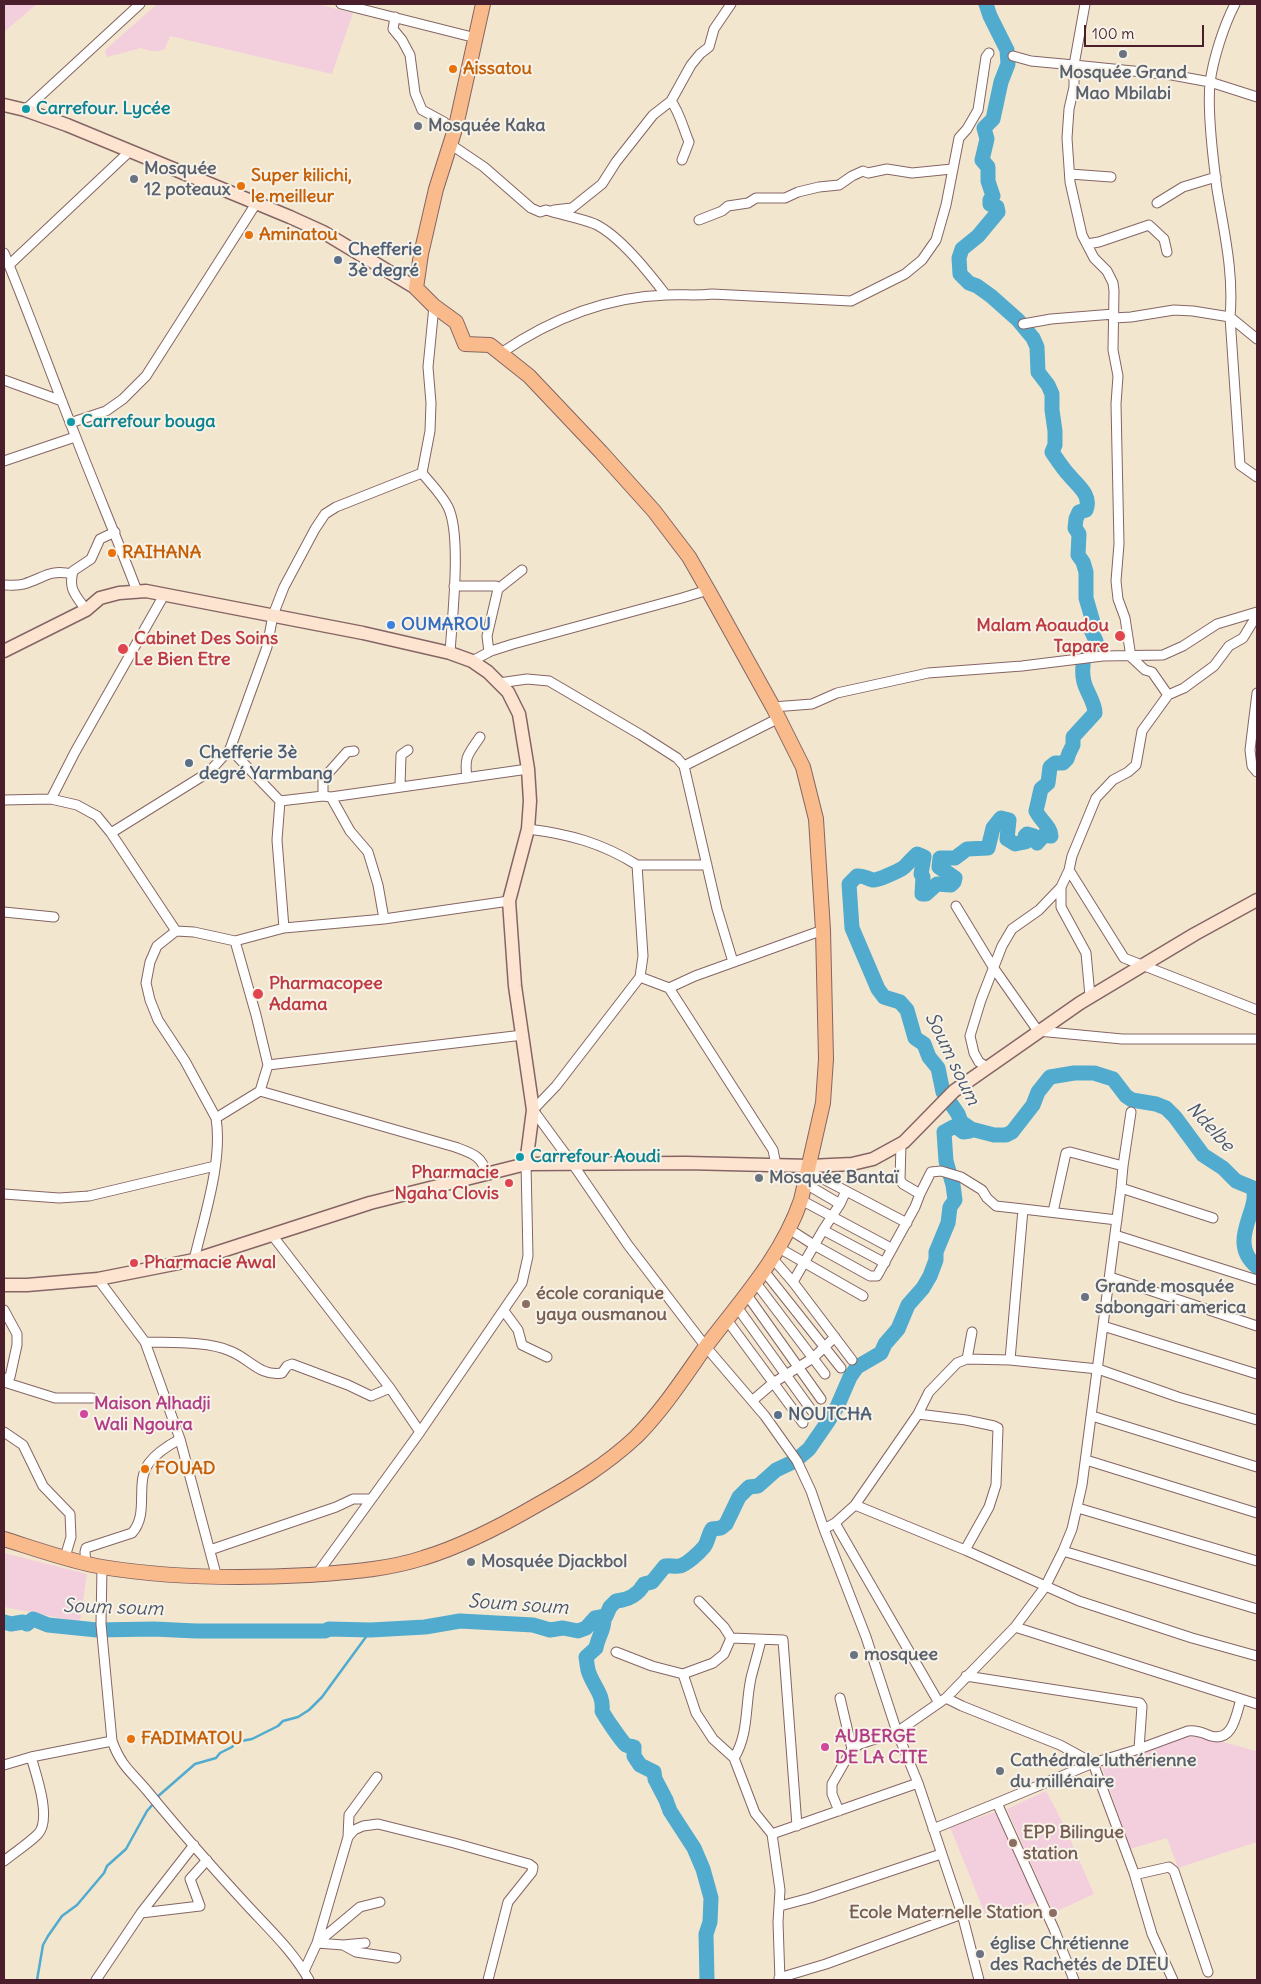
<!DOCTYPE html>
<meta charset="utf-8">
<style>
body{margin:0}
#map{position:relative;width:1261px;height:1984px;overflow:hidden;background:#f3e6ce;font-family:Delius,sans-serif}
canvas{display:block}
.frame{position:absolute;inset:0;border:5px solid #4a1f2b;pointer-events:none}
.scale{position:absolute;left:1084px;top:25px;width:120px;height:22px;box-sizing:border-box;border:2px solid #4a1f2b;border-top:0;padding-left:6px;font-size:15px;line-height:18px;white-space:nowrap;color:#4a1f2b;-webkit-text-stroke:4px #f7f3e8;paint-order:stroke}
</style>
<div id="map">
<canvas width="1261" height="1984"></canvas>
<div class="frame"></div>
<div class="scale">100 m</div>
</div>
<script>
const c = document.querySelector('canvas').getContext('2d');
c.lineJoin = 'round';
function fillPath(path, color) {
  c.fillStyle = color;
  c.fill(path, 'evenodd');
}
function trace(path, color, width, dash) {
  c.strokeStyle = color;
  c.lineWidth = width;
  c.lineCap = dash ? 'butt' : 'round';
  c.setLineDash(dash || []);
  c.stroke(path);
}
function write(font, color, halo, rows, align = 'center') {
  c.font = font + ' Delius,sans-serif';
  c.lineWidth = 4;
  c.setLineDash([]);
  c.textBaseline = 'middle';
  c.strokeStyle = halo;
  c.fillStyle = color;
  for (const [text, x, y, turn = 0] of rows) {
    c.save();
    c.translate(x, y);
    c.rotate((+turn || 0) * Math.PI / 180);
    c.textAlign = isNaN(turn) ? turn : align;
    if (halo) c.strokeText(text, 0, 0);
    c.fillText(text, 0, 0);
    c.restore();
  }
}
fillPath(new Path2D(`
 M4 4H37L4 32Z
 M157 4H317L353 13 332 74 170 36 165 49 160 51H150L141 48 107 57 105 50Z
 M4 1553 87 1574 80 1622 4 1607Z
 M1192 1734 1257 1751V1842L1178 1868 1167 1838 1130 1849 1102 1766Z
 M1046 1791 1064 1825 1094 1894 1053 1913 1007 1809Z
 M998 1811 1039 1901 990 1918 989 1912 985 1914 950 1827Z`), '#f3cfde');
trace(new Path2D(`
 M156 1798 195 1764 216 1758 220 1753 232 1747 236 1742 252 1739 278 1726 283 1721 298 1717 309 1710 322 1697 371 1630
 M37 1980 43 1945 48 1936 62 1916 77 1905 104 1873 107 1866 126 1849 147 1811 154 1803`), '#50abce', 2.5);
trace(new Path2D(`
 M971 1129 994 1135H1006L1012 1132 1033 1105 1038 1092 1050 1077 1074 1073H1094L1113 1079 1126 1096 1132 1100 1156 1104 1166 1108 1175 1117 1203 1155 1223 1168 1236 1181 1253 1188C1261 1210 1226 1241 1257 1267
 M604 1617C605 1629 598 1636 596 1648L586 1657C587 1662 587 1668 589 1673 594 1687 604 1695 602 1711 605 1717 622 1742 626 1745 628 1746 631 1746 634 1747V1756L640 1765 654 1772 655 1779 666 1800 670 1811 694 1848 703 1869 711 1898 710 1922 706 1934 707 1980
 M4 1622 11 1624 23 1622 27 1624 33 1619 48 1625 97 1630 154 1629 196 1631H325L329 1629 371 1630 425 1627 460 1621 533 1625 550 1630 563 1628 578 1631 586 1628 595 1618 606 1616 610 1607 616 1601C628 1600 638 1595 644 1584L652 1582 665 1566C669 1565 675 1567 680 1566 687 1564 699 1553 704 1547 708 1542 708 1535 712 1529L721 1528 726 1524 739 1497 749 1487 758 1486 776 1470 795 1461 809 1449 827 1423 837 1407 850 1377 857 1367 881 1353 885 1344 898 1329 908 1305 923 1288 930 1276 936 1260V1252L948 1223 950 1207 955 1200 953 1185 946 1161 944 1132 953 1127 958 1128 963 1132 970 1131 971 1129 961 1122 958 1114 943 1092 938 1068 929 1057 924 1044 915 1038 907 1010 900 1002 884 997 878 989 852 928 849 884 857 876C864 875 867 879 873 880 877 881 898 871 903 868 908 864 912 858 917 854L924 857 921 874 923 877 922 894H926L937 884 951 885 954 882 955 878 939 867 940 858H955L967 849 988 848 993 828 1001 818 1009 820 1007 839 1015 844 1025 842V836L1027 834 1034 836 1037 843 1044 835 1051 836C1051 827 1040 820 1036 811L1041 789 1048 783 1050 767 1055 763H1063L1067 759 1069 753 1073 745V737L1095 713C1095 705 1090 697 1087 690 1081 678 1082 665 1085 653L1095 644 1096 641 1091 630 1093 622 1086 598V572L1083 562 1078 555 1079 534 1075 528 1076 519 1079 512 1086 510C1092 495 1077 485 1069 475 1064 470 1056 458 1052 452L1055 445V431L1052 410V394L1048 385 1038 372 1037 347 1033 338 1018 320 991 296 977 286 969 283 960 274 959 258 962 249 978 236 998 212 997 207 990 204V200L993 196 988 181V167L982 160 987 139 984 128 993 119 1001 82 1008 64 1007 50 990 16 986 4`), '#50abce', 15);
const street = new Path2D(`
 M341 4 476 38
 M1085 4 1074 65 1172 75 1210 82 1257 97
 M1235 4C1224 25 1213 59 1210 83 1207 113 1213 159 1217 189 1224 232 1234 273 1230 317L1240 465 1257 477
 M395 17 393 29 402 40 410 55 415 93 422 110 444 122
 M671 101 691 65 700 54 709 47 714 29 731 4
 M25 110 140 4
 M450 144 484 167 531 208 540 212 546 210C562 215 580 218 595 224 620 236 649 273 666 295
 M1070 174 1111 177
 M1157 203 1183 187 1216 177
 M554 210 572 208 602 184 616 162 653 115 671 101C680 113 683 128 689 142L682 160
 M699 220 722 211 728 206 748 203 756 198H785L798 192 819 187 839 185 852 176 863 171 868 173 887 169 912 173 952 169
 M1087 244 1099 242 1149 225 1164 239 1167 252
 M4 253C29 313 51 374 75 435 95 487 117 538 137 591
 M9 265 130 151
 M434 306 428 367 431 403 430 431 422 473C431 484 442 495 448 507 462 535 452 619 450 653
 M1114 318 1131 317 1174 310 1193 311 1230 317 1257 339
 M1023 324 1051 319 1114 314
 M501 353C551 319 605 297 666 295 681 294 696 296 712 294L851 301 905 274 922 260 936 240 946 205 959 138 967 129 978 110 986 57 989 53
 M4 380 62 401
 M70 423 106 411 123 399 146 376 257 202
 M4 461 75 437
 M4 585C11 585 17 586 24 584 44 578 49 569 72 574
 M454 586H496L498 589
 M86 610C76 595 68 590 73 571L91 559 100 539 115 532
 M489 652 487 636 498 589 522 570
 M472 661 491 651 513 644 682 598 708 590
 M499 683 527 679 549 681 641 735 677 758 684 766 717 909 733 962
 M1257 693 1250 750 1252 766 1257 772
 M1168 695 1184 688 1214 666 1229 646 1243 638 1257 615
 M773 707 812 704 837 693 928 673 1022 666 1103 656 1163 655 1183 646 1217 624 1257 612
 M230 749 280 801 277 840 284 928
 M684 766 779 718
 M467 778C464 756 468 755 480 737
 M400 786 401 755 408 750
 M323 796V779L347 752 354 751
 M331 797 350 831 368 852 378 885 384 919
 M51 799 75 752 164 595
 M4 800 51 799 77 805 97 816 111 833 176 931
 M280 801 323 796 331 797 528 769
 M528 829C569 834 602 843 637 865L643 956 640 977 556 1086 533 1110 572 1163 628 1245 706 1347 765 1416 797 1461 811 1491 824 1529 866 1637 897 1732 918 1783 962 1914 979 1980
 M111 833 209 772 230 749 267 647 273 615 284 587 315 529 325 514 336 507 422 473
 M637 865H707
 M1069 870 1124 958 1257 1010
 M1061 887V907L1086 953 1090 996
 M956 906 993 967 1038 1031 1122 1039H1257
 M4 912 54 917
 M235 941 284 928 384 919 509 901
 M640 977 669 988 773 1150 776 1165
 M669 988 695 976 823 930
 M268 1065 523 1035
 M987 1067 979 1062 974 1053 970 1036 981 1000 1002 946 1012 929 1039 910 1061 887 1069 870 1072 856 1096 798 1113 780 1128 772 1136 765 1142 731 1168 695 1152 672 1145 670 1131 657 1125 618 1118 599 1116 581 1119 544 1116 404 1118 376 1113 350 1114 291 1113 283 1107 271 1094 258 1082 235 1070 182 1067 138 1069 109 1074 87V65L1031 61 1013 56
 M216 1118 185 1061 158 1020 150 1000 146 983 150 962 157 946 176 931 194 932 235 941 256 1015 268 1065 260 1091
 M808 1171 907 1223
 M806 1184 840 1204
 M1121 1188 1213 1218
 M4 1194 59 1198 89 1196 215 1166
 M920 1194 931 1172 941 1171 961 1177 982 1190 987 1198 996 1206 1023 1209
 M801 1200 891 1248
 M1053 1212 1066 1153 1070 1152 1123 1166
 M789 1229 814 1245 870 1276H877L915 1207 920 1194 903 1184 900 1180 901 1144
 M823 1230 885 1263
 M272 1235 390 1388 420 1432
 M1115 1235 1257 1280
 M779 1248 863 1296
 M773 1259 793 1282 852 1360
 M194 1260C204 1217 223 1161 216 1118L260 1091 455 1147C471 1153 483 1156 486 1174
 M764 1271 841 1368
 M1110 1277 1257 1326
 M98 1279 145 1342 180 1439 217 1578
 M793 1282 823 1230 840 1204 846 1191
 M756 1283 825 1374
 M747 1295 821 1399
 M737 1307 812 1411
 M4 1310 17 1334V1345L10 1377 4 1379
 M504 1311 518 1330 522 1345 547 1357
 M727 1320 803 1423
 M1103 1326 1257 1374
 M145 1342C169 1343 208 1341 230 1351 249 1358 260 1377 282 1373L287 1366 292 1364 348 1385 371 1396 390 1388
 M967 1359 1010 1360 1098 1369 1178 1397 1257 1420
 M1010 1360 1023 1209 1117 1220
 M4 1382 55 1398H92
 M752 1401 773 1383 813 1358 835 1337
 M918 1414 966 1420 994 1426 998 1428 996 1485 989 1507 965 1550
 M1092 1416 1257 1467
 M4 1432 23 1445 43 1486 70 1514 71 1537 65 1557
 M1086 1460 1257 1513
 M855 1505 965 1550 1079 1601 1192 1638 1257 1656
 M1078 1508 1257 1561
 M835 1523 939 1703
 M824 1529 835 1523 855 1505 918 1414 929 1392 957 1363 967 1359 972 1332
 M210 1550 336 1507 353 1499H370
 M1063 1551 1257 1609
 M86 1563 85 1552 86 1548 132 1533C150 1513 134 1483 149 1463 157 1452 169 1445 180 1439
 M102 1567 101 1624 112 1741C122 1768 132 1772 149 1793 180 1831 213 1868 246 1904 269 1929 293 1951 309 1980
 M317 1574 420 1432 522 1283 528 1256 526 1164
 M699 1601 724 1627 731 1638 783 1640 797 1826
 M1015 1627 1257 1704
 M616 1652 652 1666 683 1674 713 1663 724 1654 731 1638
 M683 1674 696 1713 713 1739 734 1758 755 1813 772 1834 780 1890 778 1922 780 1980
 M966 1676 1140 1703 1142 1706 1139 1749
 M840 1698 852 1749
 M946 1698 962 1706 1060 1745 1093 1763 1139 1749 1188 1731C1197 1730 1203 1733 1211 1736 1233 1742 1236 1715 1241 1699
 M734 1758C749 1734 745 1705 751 1678 754 1666 758 1653 761 1640
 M4 1765 31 1757 112 1741
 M997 1803 1093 1763 1134 1873 1138 1874 1169 1867 1174 1871 1208 1972
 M839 1811 832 1794V1784L852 1749 860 1744 897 1732 946 1698 1015 1627 1045 1587 1063 1551 1072 1529 1082 1485 1121 1188 1123 1166 1131 1112
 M933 1829 997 1803 1054 1929 1074 1980
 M772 1834 918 1783
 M348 1837 354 1830 363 1826 378 1824 454 1843 529 1864 533 1867 532 1872 508 1902 488 1980
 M4 1861C15 1852 28 1844 38 1834 52 1819 36 1774 31 1757
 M1134 1873 1152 1934 1173 1980
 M780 1906 810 1898 941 1854
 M141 1913 200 1906 190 1879 207 1860
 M365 1943 343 1945 317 1943 360 1907 380 1902
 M343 1945 356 1952 396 1958
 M304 1971 317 1943 348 1837 349 1815 377 1777
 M779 1978 826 1964 962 1914
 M96 1980 141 1913 194 1845`);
const secondary = new Path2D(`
 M4 105 25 110 67 125 290 217 323 232 416 288
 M4 651 86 610 100 598 119 593 146 591 363 633 450 653 472 661 488 672 508 692 519 714 528 769 530 801 528 829 509 901 515 986 533 1110 526 1164
 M4 1285H27L98 1279 194 1260 370 1203 526 1164 686 1163 810 1166 852 1164 873 1159 904 1142 954 1091 1080 1003 1195 934 1257 900`);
const primary = new Path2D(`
 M4 1539C36 1549 69 1561 102 1567 170 1578 239 1579 309 1575 348 1572 386 1570 423 1558 463 1546 501 1526 537 1505 573 1485 606 1465 636 1437 662 1411 683 1379 704 1349 740 1301 781 1258 801 1200L823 1103 826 1059 823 930 816 819 803 767 773 707 708 590 689 557 654 511 601 452 529 376 490 345 465 344 456 322 434 306 416 288 421 254 436 189 456 126 483 4`);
trace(street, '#856564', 11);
trace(secondary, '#856564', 15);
trace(primary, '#856564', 16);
trace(street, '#fff', 9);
trace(secondary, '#fde4d1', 12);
trace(primary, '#fabb8c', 14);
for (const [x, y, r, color] of [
 [1123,54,5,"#6b7280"],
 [453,69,5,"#e8710a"],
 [26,109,5,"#0f9aa8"],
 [418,126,5,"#6b7280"],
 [134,179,5,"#6b7280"],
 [241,186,5,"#e8710a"],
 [249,235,5,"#e8710a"],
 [338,260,5,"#5c6f8a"],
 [71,422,5,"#0f9aa8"],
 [112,553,5,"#e8710a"],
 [391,625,5,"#3f7fe0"],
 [1120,636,6,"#e0444e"],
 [123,649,6,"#e0444e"],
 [189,763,5,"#5c6f8a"],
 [258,994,6,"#e0444e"],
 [520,1157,5,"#0f9aa8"],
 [759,1178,5,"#6b7280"],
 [509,1183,5,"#e0444e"],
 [134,1263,5,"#e0444e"],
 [1085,1297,5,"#6b7280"],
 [526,1304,5,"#8d6e63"],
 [84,1414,5,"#d1479c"],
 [778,1415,5,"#5c6f8a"],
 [145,1469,5,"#e8710a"],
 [471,1562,5,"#6b7280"],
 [854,1655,5,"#6b7280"],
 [131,1739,5,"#e8710a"],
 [825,1747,5,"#d1479c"],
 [1000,1771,5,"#6b7280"],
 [1013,1843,5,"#8d6e63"],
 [1053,1913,5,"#8d6e63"],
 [980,1954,5,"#6b7280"]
]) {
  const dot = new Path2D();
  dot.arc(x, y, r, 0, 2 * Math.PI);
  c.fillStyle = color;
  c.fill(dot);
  trace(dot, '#f7f3e8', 2);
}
write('bold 18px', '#c56008', '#f7f3e8', [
 ["Aissatou",463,69],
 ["Super kilichi,",251,176],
 ["le meilleur",251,197],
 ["Aminatou",259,235],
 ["RAIHANA",122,553],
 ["FOUAD",155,1469],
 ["FADIMATOU",141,1739]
], 'left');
write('bold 18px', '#5b616d', '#f7f3e8', [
 ["Mosquée Grand",1123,73,"center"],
 ["Mao Mbilabi",1123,94,"center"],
 ["Mosquée Kaka",428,126],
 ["Mosquée",144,169],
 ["12 poteaux",144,190],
 ["Mosquée Bantaï",769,1178],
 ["Grande mosquée",1095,1287],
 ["sabongari america",1095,1308],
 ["Mosquée Djackbol",481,1562],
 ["mosquee",864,1655],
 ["Cathédrale luthérienne",1010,1761],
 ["du millénaire",1010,1782],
 ["église Chrétienne",990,1944],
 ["des Rachetés de DIEU",990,1965]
], 'left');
write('bold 18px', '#0d838f', '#f7f3e8', [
 ["Carrefour. Lycée",36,109],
 ["Carrefour bouga",81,422],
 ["Carrefour Aoudi",530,1157]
], 'left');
write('bold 18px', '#4e5e75', '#f7f3e8', [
 ["Chefferie",348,250],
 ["3è degré",348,271],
 ["Chefferie 3è",199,753],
 ["degré Yarmbang",199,774],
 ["NOUTCHA",788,1415]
], 'left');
write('bold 18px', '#366cbe', '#f7f3e8', [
 ["OUMAROU",401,625]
], 'left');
write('bold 18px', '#be3a42', '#f7f3e8', [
 ["Malam Aoaudou",1109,626,"right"],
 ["Tapare",1109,647,"right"],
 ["Cabinet Des Soins",134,639],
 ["Le Bien Etre",134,660],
 ["Pharmacopee",269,984],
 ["Adama",269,1005],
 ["Pharmacie",499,1173,"right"],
 ["Ngaha Clovis",499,1194,"right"],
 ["Pharmacie Awal",144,1263]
], 'left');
write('bold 18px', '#785e54', '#f7f3e8', [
 ["école coranique",536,1294],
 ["yaya ousmanou",536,1315],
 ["EPP Bilingue",1023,1833],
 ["station",1023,1854],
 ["Ecole Maternelle Station",1043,1913,"right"]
], 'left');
write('bold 18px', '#b23c85', '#f7f3e8', [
 ["Maison Alhadji",94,1404],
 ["Wali Ngoura",94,1425],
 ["AUBERGE",835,1737],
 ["DE LA CITE",835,1758]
], 'left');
write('italic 19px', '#4c576c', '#f7f3e8', [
 ["Soum soum",952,1059,64],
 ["Ndelbe",1210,1127,47],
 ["Soum soum",518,1605,4],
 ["Soum soum",113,1608,2]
]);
</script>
